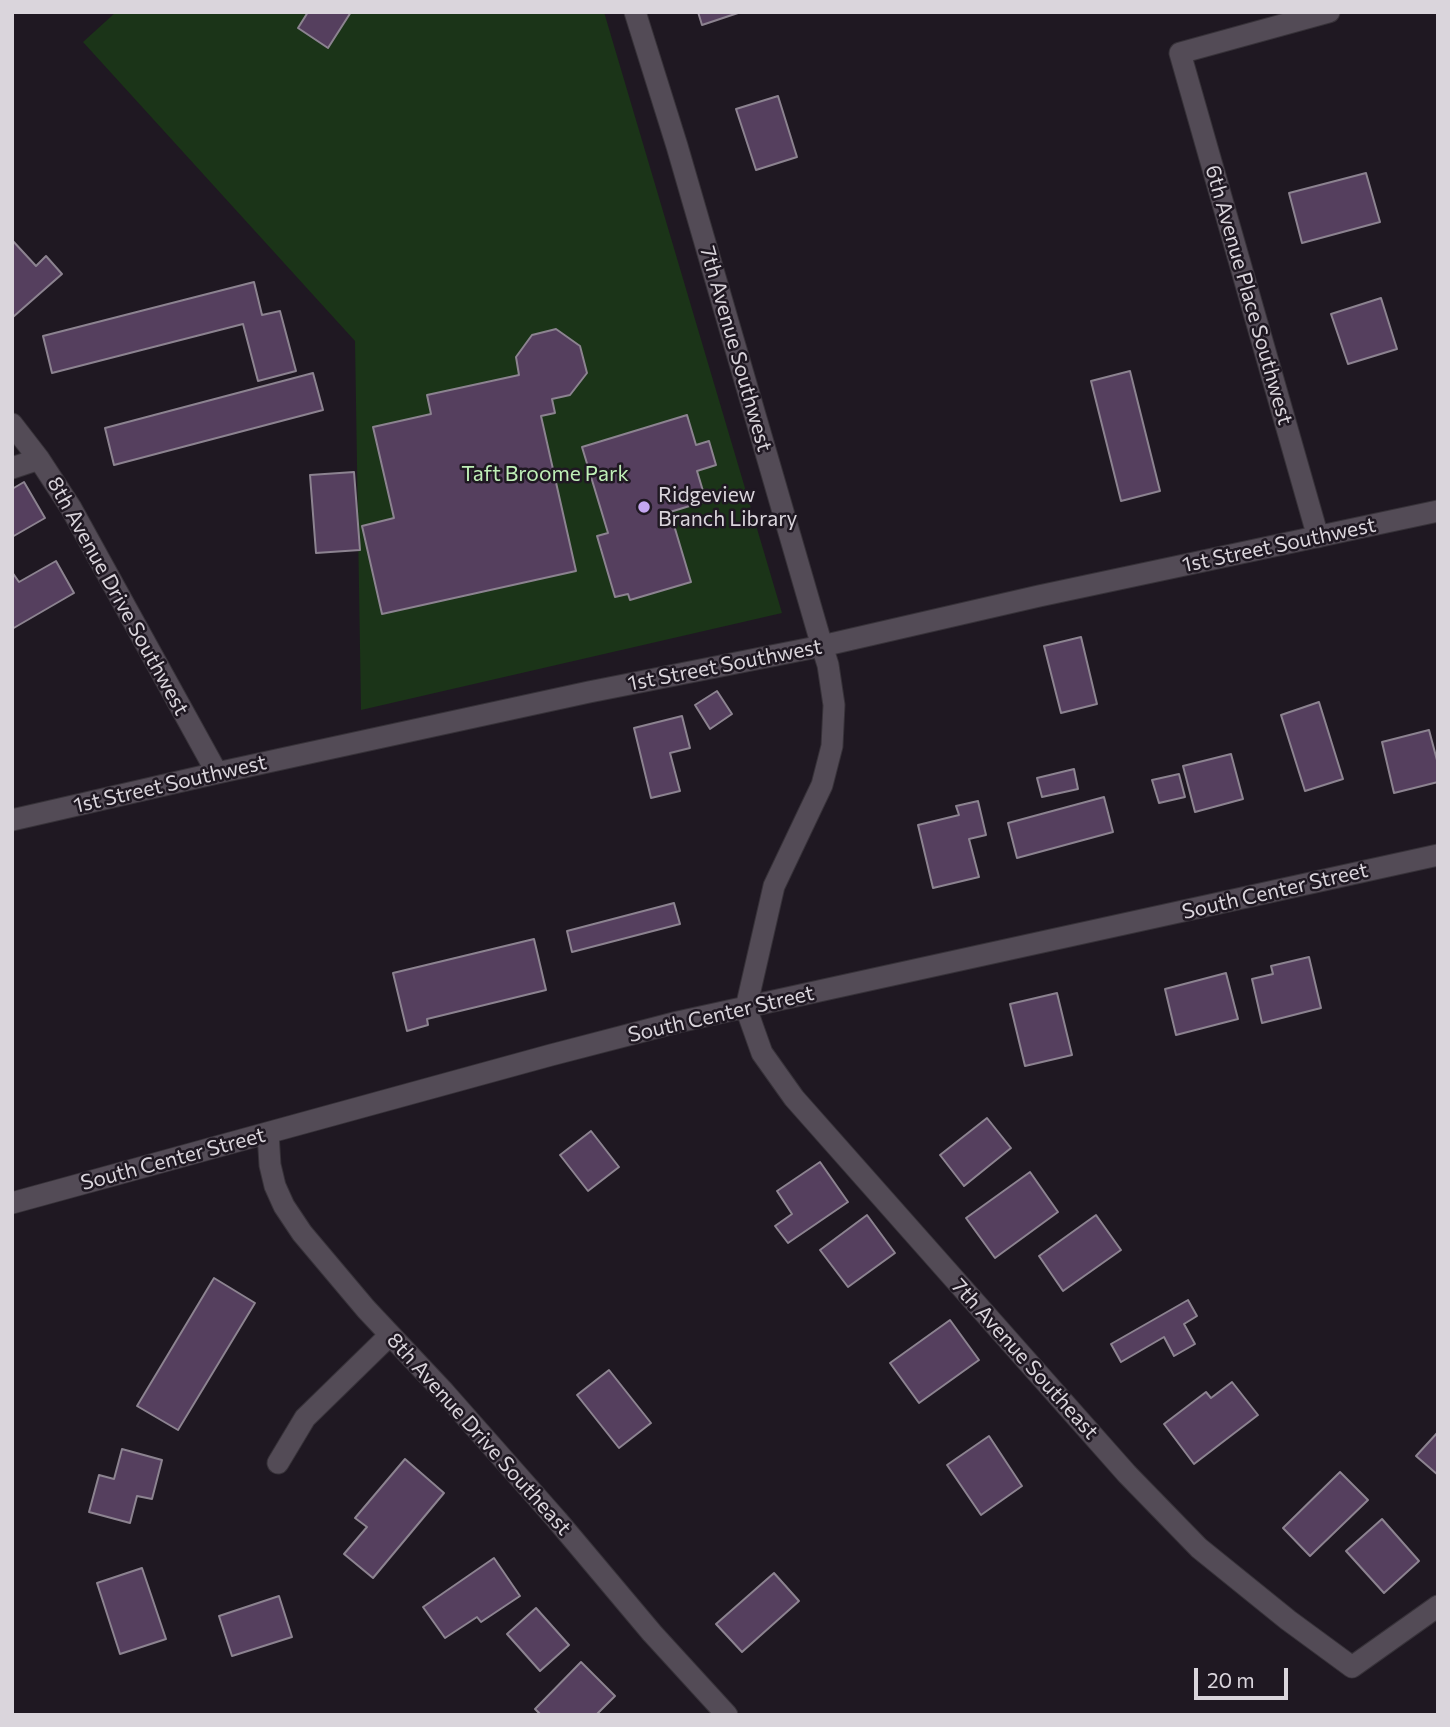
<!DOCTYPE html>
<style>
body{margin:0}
#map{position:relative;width:1450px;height:1727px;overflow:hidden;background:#1f1822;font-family:Commissioner,sans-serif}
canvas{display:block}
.frame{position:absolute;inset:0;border:14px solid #dad5dc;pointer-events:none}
.scale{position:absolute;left:1194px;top:1668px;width:94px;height:32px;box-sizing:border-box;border:4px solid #dad5dc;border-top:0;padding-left:9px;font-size:21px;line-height:24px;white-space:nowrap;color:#dad5dc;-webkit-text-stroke:5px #1f1822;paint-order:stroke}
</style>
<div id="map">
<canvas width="1450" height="1727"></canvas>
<div class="frame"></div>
<div class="scale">20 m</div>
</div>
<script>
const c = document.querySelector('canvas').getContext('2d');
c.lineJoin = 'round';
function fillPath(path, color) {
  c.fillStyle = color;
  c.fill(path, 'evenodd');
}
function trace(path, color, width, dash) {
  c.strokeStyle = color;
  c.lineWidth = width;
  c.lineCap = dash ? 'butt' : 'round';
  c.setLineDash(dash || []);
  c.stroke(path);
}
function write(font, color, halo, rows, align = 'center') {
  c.font = font + ' Commissioner,sans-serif';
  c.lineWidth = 5;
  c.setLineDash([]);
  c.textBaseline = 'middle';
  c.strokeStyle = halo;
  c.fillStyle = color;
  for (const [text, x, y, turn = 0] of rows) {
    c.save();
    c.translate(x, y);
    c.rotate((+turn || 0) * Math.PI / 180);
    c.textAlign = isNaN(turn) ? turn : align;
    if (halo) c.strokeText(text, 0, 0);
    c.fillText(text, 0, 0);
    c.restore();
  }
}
fillPath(new Path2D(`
 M116 12H604L782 613 361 710 355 341 83 42Z`), '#1b3418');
const building = new Path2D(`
 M308 12H351L328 48 298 28Z
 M698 12H741L702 25Z
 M778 96 797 157 756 170 736 109Z
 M1366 173 1380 222 1302 243 1289 193Z
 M12 240 36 266 46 256 62 274 13 317Z
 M254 282 262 315 280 311 296 371 258 381 243 324 52 373 43 336Z
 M1381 298 1397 349 1348 364 1331 314Z
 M556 329 580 346 587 373 570 395 552 399 555 413 541 416 576 571 382 614 362 526 394 518 373 427 431 414 427 395 519 375 516 357 532 335Z
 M1130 371 1160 491 1121 501 1091 381Z
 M313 373 323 410 114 465 105 428Z
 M687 415 696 445 709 441 716 465 697 471 706 501 670 512 691 582 630 600 628 594 615 597 597 536 608 533 582 447Z
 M354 472 360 550 316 553 310 475Z
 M24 482 45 518 12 537V489Z
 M56 561 74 593 12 629V572L19 582Z
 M1081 637 1097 704 1061 713 1044 646Z
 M717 691 732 714 710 729 695 705Z
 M1319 702 1343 779 1305 791 1281 715Z
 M682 716 690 748 670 753 680 791 651 798 634 728Z
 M1429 730 1438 764V782L1394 793 1382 742Z
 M1231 754 1243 799 1195 812 1183 766Z
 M1074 769 1078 789 1042 797 1037 778Z
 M1179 774 1185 797 1159 803 1152 780Z
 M1104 797 1113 832 1017 858 1008 823Z
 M978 801 986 835 969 839 979 877 933 888 918 825 959 815 956 806Z
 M674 903 680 924 572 952 567 931Z
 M534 939 546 990 427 1019 428 1025 407 1031 393 973Z
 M1309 957 1321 1008 1262 1023 1252 979 1273 974 1271 966Z
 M1226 973 1238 1019 1176 1035 1165 989Z
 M1057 993 1072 1055 1025 1066 1010 1004Z
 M987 1118 1011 1148 964 1186 940 1155Z
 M591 1131 619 1167 588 1191 560 1155Z
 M820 1162 848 1202 788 1243 775 1226 792 1214 777 1191Z
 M1030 1172 1058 1212 995 1258 966 1218Z
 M867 1215 895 1253 848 1287 820 1250Z
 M1096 1215 1121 1250 1063 1291 1039 1256Z
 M214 1278 255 1303 178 1430 137 1406Z
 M1188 1300 1197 1316 1184 1324 1195 1344 1174 1356 1164 1337 1121 1362 1111 1344Z
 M950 1320 979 1360 919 1403 890 1363Z
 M609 1370 651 1423 619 1448 577 1395Z
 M1232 1382 1258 1415 1194 1464 1164 1424 1206 1392 1211 1398Z
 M1438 1432V1475L1416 1456Z
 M989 1436 1022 1486 981 1515 947 1465Z
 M122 1449 162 1460 152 1499 137 1496 130 1523 89 1512 99 1475 114 1479Z
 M405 1459 444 1493 373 1578 344 1554 367 1527 355 1518Z
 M1340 1472 1368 1500 1310 1556 1283 1528Z
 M1382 1519 1419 1561 1384 1593 1346 1551Z
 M494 1558 520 1596 481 1622 477 1617 445 1638 423 1607Z
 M142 1568 166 1639 120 1654 97 1583Z
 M774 1573 799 1601 742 1652 716 1624Z
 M279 1596 292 1637 232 1656 219 1616Z
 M536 1608 569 1645 540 1671 507 1634Z
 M581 1662 615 1696 596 1715H541L535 1709Z`);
fillPath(building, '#553f5e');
trace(building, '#8c8390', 2);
const minor = new Path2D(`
 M635 12 677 146 822 646 828 665 834 705 832 746 822 785 774 886 746 1008 762 1053 794 1098 1127 1474 1199 1548 1288 1620 1352 1667 1438 1606
 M12 424 39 459 71 508 217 773
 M12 468 39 459
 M1318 537 1180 53 1329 12
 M12 820 217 773 589 692 822 646 1039 596 1438 511
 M268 1133 270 1165 275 1186 284 1206 302 1233 366 1309 444 1392 557 1520 652 1633 727 1715
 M12 1203 551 1055 678 1022 1438 855
 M278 1463 305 1418 390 1335`);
trace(minor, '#373239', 23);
trace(minor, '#534b56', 21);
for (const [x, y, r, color] of [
 [644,507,7,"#c4a7f1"]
]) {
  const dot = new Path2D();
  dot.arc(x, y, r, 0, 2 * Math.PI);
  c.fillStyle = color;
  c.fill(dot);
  trace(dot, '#1f1822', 2.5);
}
write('21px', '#dad5dc', '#1f1822', [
 ["6th Avenue Place Southwest",1249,295,74],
 ["7th Avenue Southwest",736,349,74],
 ["1st Street Southwest",1279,545,-12],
 ["8th Avenue Drive Southwest",118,596,61],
 ["1st Street Southwest",725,665,-11],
 ["1st Street Southwest",170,784,-13],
 ["South Center Street",1275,891,-13],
 ["South Center Street",721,1014,-13],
 ["South Center Street",173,1159,-15],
 ["7th Avenue Southeast",1025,1359,48],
 ["8th Avenue Drive Southeast",479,1434,48]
]);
write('21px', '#bfefb7', '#1f1822', [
 ["Taft Broome Park",545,474]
]);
write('21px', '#dad5dc', '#1f1822', [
 ["Ridgeview",658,495],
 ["Branch Library",658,519]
], 'left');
</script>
